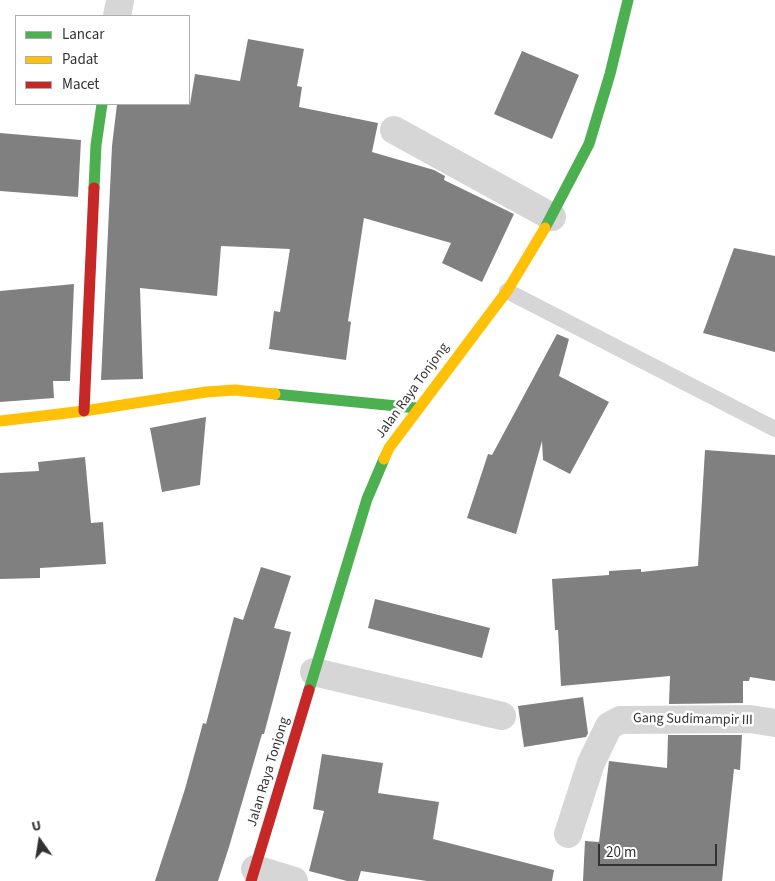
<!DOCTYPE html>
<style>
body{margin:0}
#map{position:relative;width:775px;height:881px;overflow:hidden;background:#fff;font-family:"Source Sans 3",sans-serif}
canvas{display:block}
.legend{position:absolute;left:15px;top:15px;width:175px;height:90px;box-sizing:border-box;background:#fff;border:1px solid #adadad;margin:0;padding:6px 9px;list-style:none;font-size:15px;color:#323232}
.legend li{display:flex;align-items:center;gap:10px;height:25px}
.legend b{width:25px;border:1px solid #adadad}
.north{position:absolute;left:15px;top:816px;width:50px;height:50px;-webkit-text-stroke:4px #fff;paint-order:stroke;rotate:347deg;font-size:14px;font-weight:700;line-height:20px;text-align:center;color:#323232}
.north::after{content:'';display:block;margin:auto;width:18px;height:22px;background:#323232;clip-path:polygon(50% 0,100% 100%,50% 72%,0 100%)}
.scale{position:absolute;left:598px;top:844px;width:119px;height:22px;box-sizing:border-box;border:2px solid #323232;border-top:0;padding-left:6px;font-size:15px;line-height:18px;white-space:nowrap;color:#323232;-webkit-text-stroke:4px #fff;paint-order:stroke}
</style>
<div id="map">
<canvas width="775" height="881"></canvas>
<ul class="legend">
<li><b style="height:6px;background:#4caf50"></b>Lancar</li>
<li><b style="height:6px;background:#ffc107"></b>Padat</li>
<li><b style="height:6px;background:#c62828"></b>Macet</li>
</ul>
<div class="north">U</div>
<div class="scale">20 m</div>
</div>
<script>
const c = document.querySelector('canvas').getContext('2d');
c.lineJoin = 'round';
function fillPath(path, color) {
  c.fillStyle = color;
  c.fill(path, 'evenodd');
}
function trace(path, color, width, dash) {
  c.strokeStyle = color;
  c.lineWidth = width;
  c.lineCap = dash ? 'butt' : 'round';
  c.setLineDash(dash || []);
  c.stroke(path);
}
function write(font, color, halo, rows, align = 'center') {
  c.font = font + ' "Source Sans 3",sans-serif';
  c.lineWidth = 5;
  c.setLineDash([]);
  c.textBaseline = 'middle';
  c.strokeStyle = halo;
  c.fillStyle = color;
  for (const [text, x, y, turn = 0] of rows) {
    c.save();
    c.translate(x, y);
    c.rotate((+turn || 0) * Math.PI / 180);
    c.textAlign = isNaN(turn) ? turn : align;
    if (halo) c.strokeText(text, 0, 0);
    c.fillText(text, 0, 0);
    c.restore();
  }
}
fillPath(new Path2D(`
 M248 39 304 49 297 86 302 87 299 107 378 123 372 152 434 170 445 176 444 180 514 214 482 282 442 263 451 243 364 218 348 321 351 322 346 360 269 349 274 311 280 312 290 249 221 246 217 296 140 288 143 379 101 380 112 146 117 104H190L195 74 240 81Z
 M522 51 579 75 552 139 494 114Z
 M0 133 81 140 78 197 0 191Z
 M734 248 775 256V352L703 333Z
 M74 284 70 381H53L54 398 0 402V291Z
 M557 334 569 339 559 376 609 402 570 474 543 460 542 441 516 534 467 518 488 454 492 455Z
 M206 417 200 485 162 492 150 428Z
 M705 450 775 455V681L750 677 749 681H743V703L669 704 670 676 561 686 558 630H555L552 579 609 575V571L641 569V572L698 566Z
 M85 457 91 523 103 522 106 564 40 568V578L0 579V473L39 471 38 462Z
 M261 567 291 576 274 628 291 632 264 734H262L229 847 218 881H155L185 789 203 723 206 724 234 617 243 620Z
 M375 599 490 628 482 658 368 628Z
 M583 697 588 733 586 737 524 747 518 706Z
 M668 735H742L740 770 734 769 722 881H583L585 841 599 842 609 761 667 768Z
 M322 754 383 763 378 793 439 802 433 839 554 870 552 881H427L361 871 358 881H347L309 871 324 811 313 809Z`), '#808080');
trace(new Path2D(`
 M507 291 775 429`), '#d6d6d6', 16);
trace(new Path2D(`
 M117 16 120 1
 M394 130 552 217
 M314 672 502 716
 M568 834 591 763 609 726 620 720 750 719 775 723
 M255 869 294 881`), '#d6d6d6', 28);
trace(new Path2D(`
 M94 188 96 145 102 104
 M545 228 589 144 610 74 628 0
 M275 394 417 408
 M309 690 367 499 384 459`), '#4caf50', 11);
trace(new Path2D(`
 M0 421 84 411 206 392 235 390 275 394
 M384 459 389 448 507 291 545 228`), '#ffc107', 11);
trace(new Path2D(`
 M84 411 94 188
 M251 881 309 690`), '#c62828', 11);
write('14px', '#323232', '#fff', [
 ["Jalan Raya Tonjong",413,391,-54],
 ["Gang Sudimampir III",693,720,1],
 ["Jalan Raya Tonjong",269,772,-73]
]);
</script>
